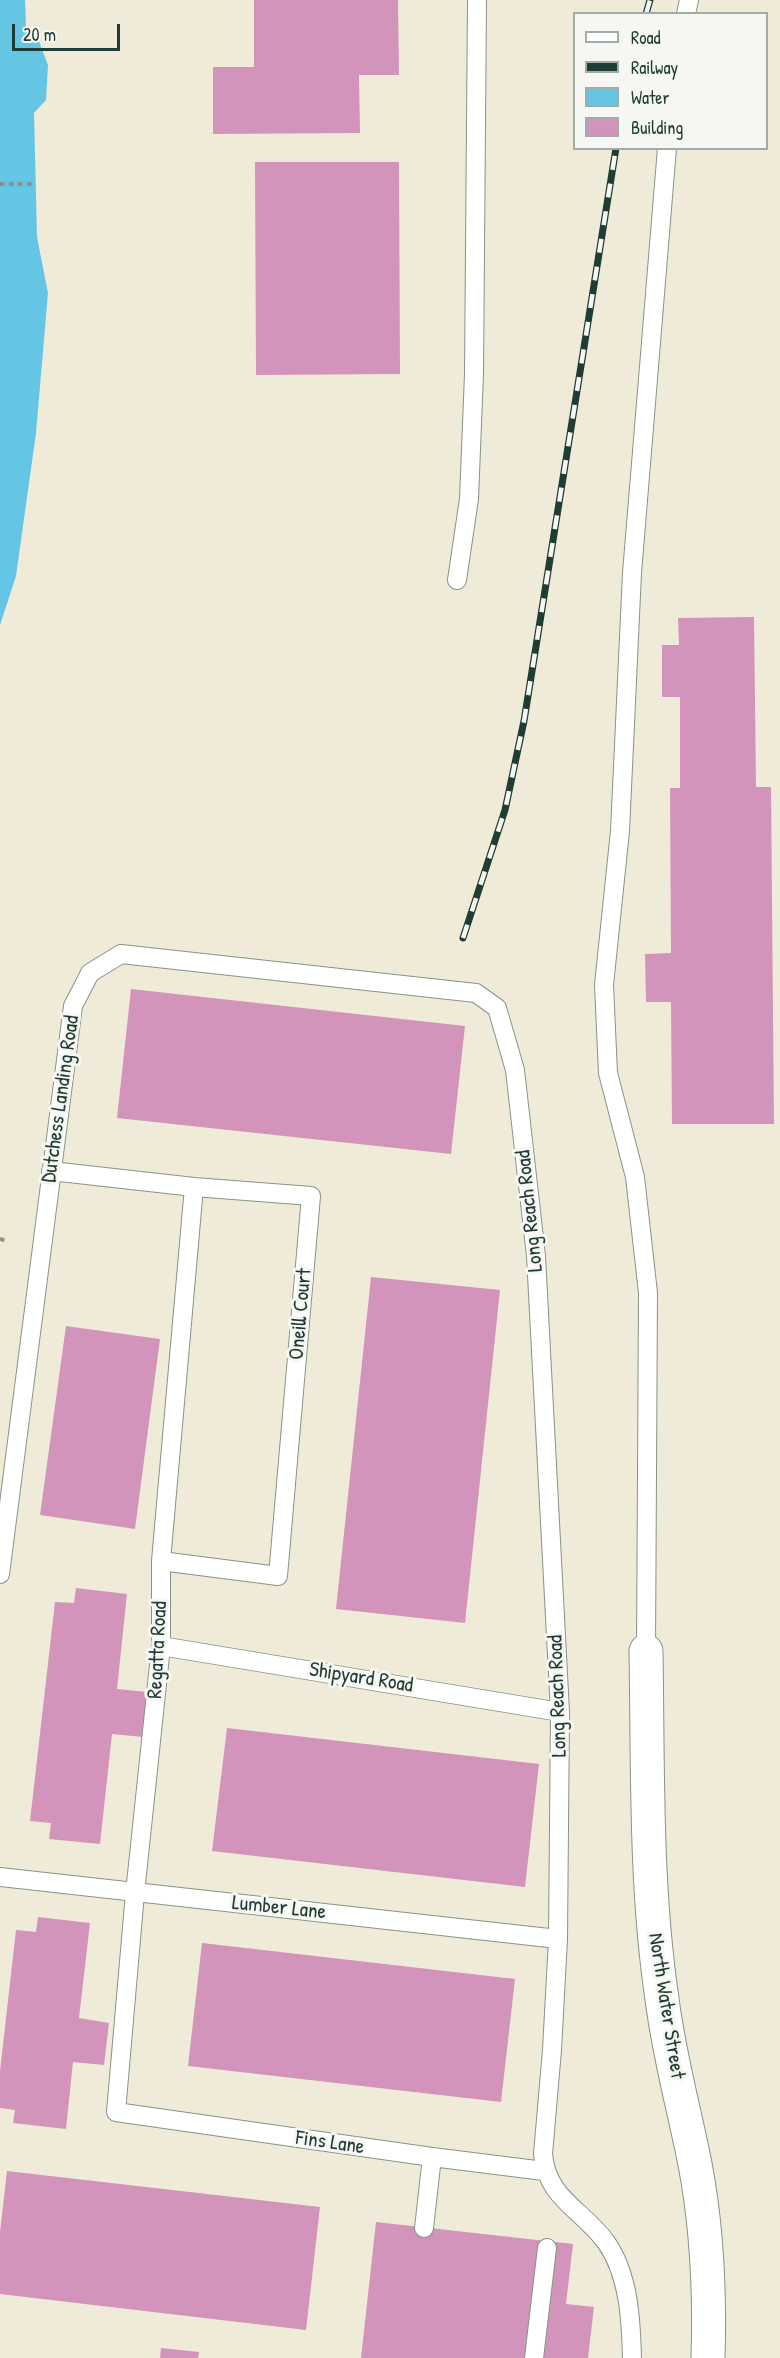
<!DOCTYPE html>
<style>
body{margin:0}
#map{position:relative;width:780px;height:2358px;overflow:hidden;background:#efebd8;font-family:"Patrick Hand",sans-serif}
canvas{display:block}
.legend{position:absolute;left:573px;top:12px;width:195px;height:138px;box-sizing:border-box;background:#f6f6f2;border:2px solid #a0aca6;margin:0;padding:8px 10px;list-style:none;font-size:18px;color:#1f3d34}
.legend li{display:flex;align-items:center;gap:12px;height:30px}
.legend b{width:30px;border:2px solid #a0aca6}
.scale{position:absolute;left:12px;top:24px;width:108px;height:27px;box-sizing:border-box;border:3px solid #1f3d34;border-top:0;padding-left:8px;font-size:18px;line-height:21px;white-space:nowrap;color:#1f3d34;-webkit-text-stroke:4px #f6f6f2;paint-order:stroke}
</style>
<div id="map">
<canvas width="780" height="2358"></canvas>
<ul class="legend">
<li><b style="height:8px;background:#fff"></b>Road</li>
<li><b style="height:8px;background:#1f3d34"></b>Railway</li>
<li><b style="height:16px;background:#65c5e4"></b>Water</li>
<li><b style="height:16px;background:#d394bb"></b>Building</li>
</ul>
<div class="scale">20 m</div>
</div>
<script>
const c = document.querySelector('canvas').getContext('2d');
c.lineJoin = 'round';
function fillPath(path, color) {
  c.fillStyle = color;
  c.fill(path, 'evenodd');
}
function trace(path, color, width, dash) {
  c.strokeStyle = color;
  c.lineWidth = width;
  c.lineCap = dash ? 'butt' : 'round';
  c.setLineDash(dash || []);
  c.stroke(path);
}
function write(font, color, halo, rows, align = 'center') {
  c.font = font + ' "Patrick Hand",sans-serif';
  c.lineWidth = 6;
  c.setLineDash([]);
  c.textBaseline = 'middle';
  c.strokeStyle = halo;
  c.fillStyle = color;
  for (const [text, x, y, turn = 0] of rows) {
    c.save();
    c.translate(x, y);
    c.rotate((+turn || 0) * Math.PI / 180);
    c.textAlign = isNaN(turn) ? turn : align;
    if (halo) c.strokeText(text, 0, 0);
    c.fillText(text, 0, 0);
    c.restore();
  }
}
fillPath(new Path2D(`
 M0 0H25L26 28 37 36 48 65 46 100 34 113 37 237 48 293 36 433 16 576 0 625Z`), '#65c5e4');
fillPath(new Path2D(`
 M254 0H398L399 75H359L360 133 213 134V67H254Z
 M255 162H399L400 374 256 375Z
 M754 617 756 787H771L774 1124H672L671 1002H646L645 954 671 953 670 788H680V697H662V645H679L678 618Z
 M131 989 465 1026 451 1154 117 1118Z
 M371 1277 500 1290 465 1623 336 1609Z
 M66 1326 160 1339 135 1529 40 1515Z
 M76 1588 127 1594 117 1689 148 1692 143 1737 112 1734 100 1844 49 1839 51 1823 30 1821 55 1602 74 1603Z
 M227 1728 539 1764 525 1887 212 1851Z
 M38 1917 90 1923 79 2018 109 2023 104 2065 73 2062 66 2129 13 2123 15 2110 0 2108V2071L16 1930 36 1932Z
 M202 1943 515 1979 501 2102 188 2066Z
 M7 2171 320 2207 306 2330 0 2294V2232Z
 M376 2222 573 2244 566 2304 594 2307 588 2358H361Z
 M161 2348 199 2352 198 2358H160Z`), '#d394bb');
const service = new Path2D(`
 M686 14 689 0
 M457 580 469 499 474 374 477 0
 M51 1171 194 1187 311 1196 278 1576 161 1561
 M194 1187 161 1561V1646L135 1893 116 2112 432 2157 544 2171
 M0 1574 73 1006 90 973 121 954 476 993 497 1008 515 1070 536 1256 560 1712 558 1939 552 2050 543 2154C547 2199 582 2209 606 2242 629 2275 631 2319 632 2358
 M161 1646 560 1712
 M646 1651 648 1293 635 1177 608 1073 604 985 620 831 632 573 667 148
 M0 1877 558 1939
 M424 2228 432 2157
 M534 2358 547 2248`);
const minor = new Path2D(`
 M646 1651C648 1767 645 1884 662 1999 669 2055 684 2109 695 2164 707 2227 710 2294 708 2358`);
trace(service, '#879486', 20);
trace(minor, '#879486', 35);
trace(new Path2D(`
 M0 184H36
 M0 1239 8 1241`), '#879486', 4, [4.5, 4.5]);
trace(service, '#fff', 18);
trace(minor, '#fff', 33);
const rail = new Path2D(`
 M646 14 650 0
 M463 938 505 810 524 721 616 148`);
trace(rail, '#1f3d34', 7);
trace(rail, '#f6f6f2', 4.5, [14]);
write('21px', '#1f3d34', '#f6f6f2', [
 ["Dutchess Landing Road",61,1099,-82],
 ["Long Reach Road",530,1211,-96],
 ["Oneill Court",301,1314,-85],
 ["Regatta Road",158,1650,-87],
 ["Shipyard Road",361,1678,9],
 ["Long Reach Road",558,1696,-92],
 ["Lumber Lane",279,1908,6],
 ["North Water Street",666,2006,81],
 ["Fins Lane",330,2143,8]
]);
</script>
